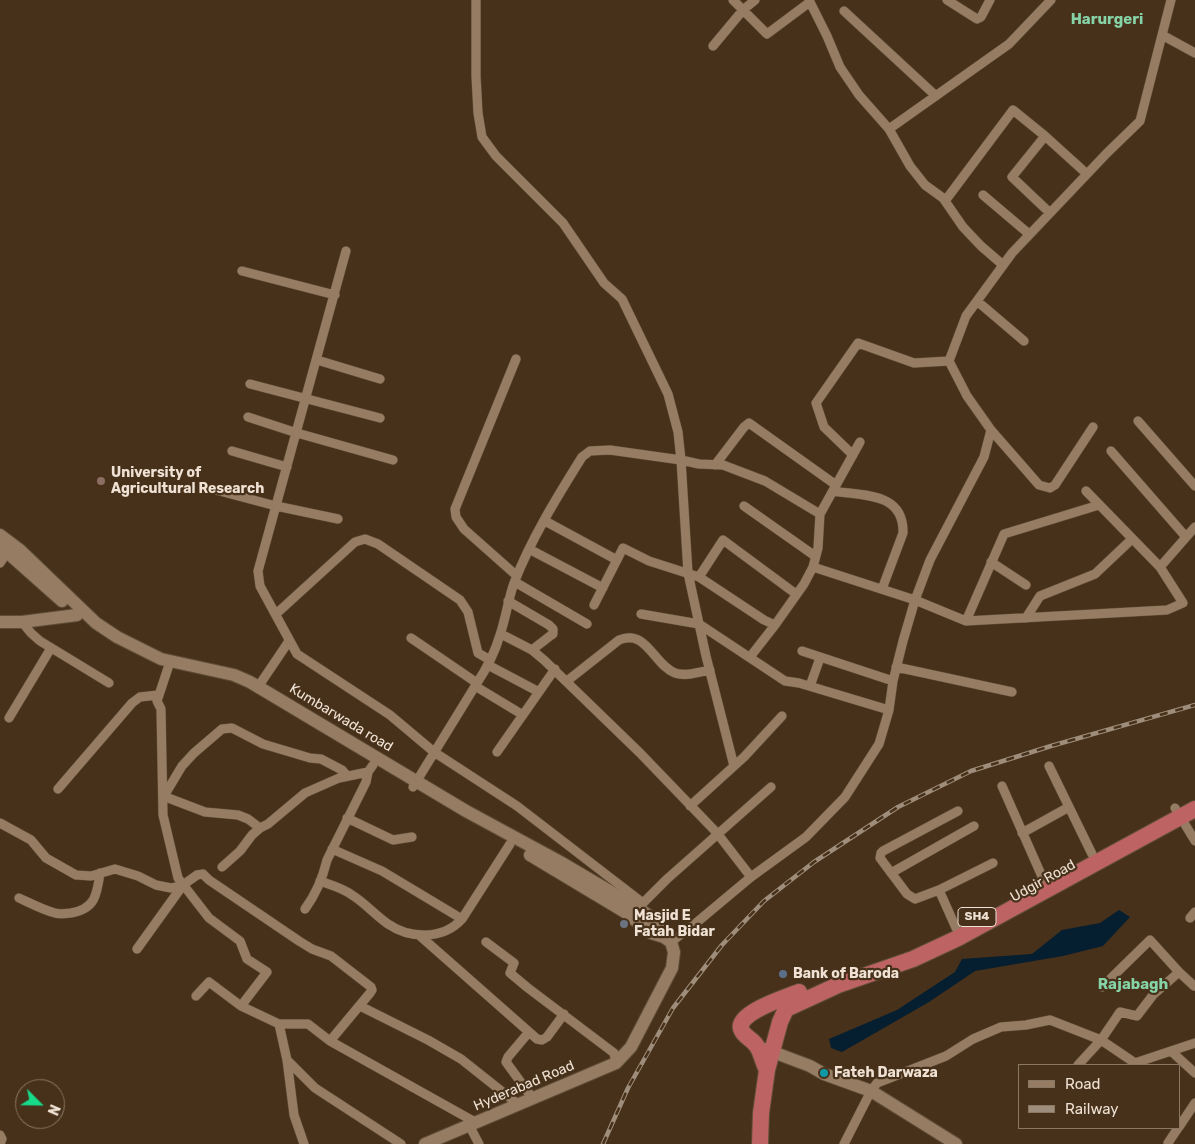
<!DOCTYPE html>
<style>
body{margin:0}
#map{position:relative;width:1195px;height:1144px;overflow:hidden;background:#47311a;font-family:Rubik,sans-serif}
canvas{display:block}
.legend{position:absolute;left:1018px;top:1064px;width:162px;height:65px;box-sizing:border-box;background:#47311a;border:1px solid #8a7764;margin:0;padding:6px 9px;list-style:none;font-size:15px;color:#efe1d3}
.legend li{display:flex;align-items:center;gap:10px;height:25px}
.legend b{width:25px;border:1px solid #8a7764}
.north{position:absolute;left:15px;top:1079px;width:50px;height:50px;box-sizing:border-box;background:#47311a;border:1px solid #8a7764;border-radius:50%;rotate:113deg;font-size:14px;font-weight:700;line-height:20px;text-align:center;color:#efe1d3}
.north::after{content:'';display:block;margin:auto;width:18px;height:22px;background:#16d989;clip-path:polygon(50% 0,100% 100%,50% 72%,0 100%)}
</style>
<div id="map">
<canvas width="1195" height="1144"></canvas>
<ul class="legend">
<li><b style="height:6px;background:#957c63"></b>Road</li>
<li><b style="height:6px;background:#9f8d7b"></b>Railway</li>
</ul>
<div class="north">N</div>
</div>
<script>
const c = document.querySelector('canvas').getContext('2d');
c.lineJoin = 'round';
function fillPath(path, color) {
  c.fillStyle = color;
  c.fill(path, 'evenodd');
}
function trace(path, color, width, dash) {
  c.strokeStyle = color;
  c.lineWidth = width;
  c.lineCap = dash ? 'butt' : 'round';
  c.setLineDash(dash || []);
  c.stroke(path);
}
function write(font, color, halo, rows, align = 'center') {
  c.font = font + ' Rubik,sans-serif';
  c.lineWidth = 4.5;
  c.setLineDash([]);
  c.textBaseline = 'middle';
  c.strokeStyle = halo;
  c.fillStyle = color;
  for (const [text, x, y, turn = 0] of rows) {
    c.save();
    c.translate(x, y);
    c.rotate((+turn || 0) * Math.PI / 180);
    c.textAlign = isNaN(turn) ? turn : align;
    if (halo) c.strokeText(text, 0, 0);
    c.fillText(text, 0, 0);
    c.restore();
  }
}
fillPath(new Path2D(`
 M1119 910 1130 917 1103 946 1063 956 975 971 929 1002 842 1052 831 1048 829 1039 897 1010 955 972 962 959 1032 954 1062 930 1100 923Z`), '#051e30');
const street = new Path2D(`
 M476 0V76L478 113 482 137 496 156 563 223 604 283 622 299 668 394 678 432 681 460 688 573 706 656 734 766
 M733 0 767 34 810 2
 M809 0 827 36 840 67 859 95 889 129 910 166 925 185 943 198 963 227 981 246 1003 265
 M947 0 977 19 981 17 990 0
 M844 11 936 96
 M1162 35 1195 53
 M713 46 743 10 755 0
 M889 129 1009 44 1051 0
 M1045 136 1087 174
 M983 195 1029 234
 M945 201 1013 110 1045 136 1012 177 1050 213
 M346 251 258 571 260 586 297 654 390 715 434 752 517 806 643 903
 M242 271 335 295
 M977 301 1024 341
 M516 359 455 509 456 517 464 529 517 576
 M317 360 380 379
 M250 384 380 418
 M248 417 297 433 393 460
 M1138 421 1195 486
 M991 430 1039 485 1050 488 1055 485 1093 427
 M232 451 287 467
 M1111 451 1186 537
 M853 455 824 427 816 403 858 343 914 363 949 361
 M715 465 744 427 749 423 836 485
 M212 489 276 506 338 519
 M833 491C863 496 904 492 903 533L882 589
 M744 506 815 556
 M820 514 860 442
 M545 521 617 560
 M529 549 603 588
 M991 562 1026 585
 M0 563 7 552
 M1160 567 1195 527
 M699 577 764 620 775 625 804 584 813 567
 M515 582 587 624
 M508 601 549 625 553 629V634L550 636 532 650
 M594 605 623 548 649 561 699 577 723 540 796 594
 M276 614 355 542 365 539 378 544 460 600 468 612 478 653 490 660
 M641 614 699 624 785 681 799 683 889 710
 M1026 618 1040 596 1095 574 1132 539
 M966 621 1004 534 1099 505
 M22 622 31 633 40 641 109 683
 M501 634 532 650 544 660 640 753 717 833 751 877
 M411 638 477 683 413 787
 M802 651 893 681
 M750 657 775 625
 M488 665 539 692
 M896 667 1012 692
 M168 668 157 701 161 709 163 815 178 878 209 918 240 941 247 959 267 972 241 1006 279 1024 287 1060 315 1088 401 1144
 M567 681 619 640C646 628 654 665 675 673 685 677 699 672 710 670
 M477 683C487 668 495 652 500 635 506 617 508 600 514 583 531 539 557 497 582 457L590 451 610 450 681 460 699 464 723 465 765 481 820 514 818 548 813 567 915 600 966 621 1167 610 1183 603 1160 567 1086 491
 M475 686 523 715
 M810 686 820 658
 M258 687 289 641
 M9 718 51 648
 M497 752 555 669
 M1049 766 1092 854
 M1002 786 1044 881
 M58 789 132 703 140 697 158 695
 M163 796 205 812 238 815 248 819 260 828 268 824 305 793 339 778 368 772 373 765
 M164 796 182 766 194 753 222 729 232 728 263 744 310 758 321 759 342 770 347 776
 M690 806 744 757 782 716
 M1175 808 1195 841
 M958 811 883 851 881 853 880 858 907 894 915 899 939 890 993 863
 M347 818 393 840 412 837
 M0 823 31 840 46 858 76 875 91 876 115 869 138 876 156 885 171 888 183 885
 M1022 833 1069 807
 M332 849 382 871 462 919
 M222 867 240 851 252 835 260 828
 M891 873 974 826
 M320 881C331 885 343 888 352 895 365 903 375 915 388 924 410 939 443 940 462 919L510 844
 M939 890 956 928
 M19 898C30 903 43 910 55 913 60 915 66 913 71 913 95 909 97 895 100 873
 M640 906 667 879 771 787
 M305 909C316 894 323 877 327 860L366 782 368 772
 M1190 918 1195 912
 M419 935 537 1039 542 1040 547 1037 564 1014
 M486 942 514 963 510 973 528 988 614 1053 616 1063
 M671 942 696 923 751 877 806 837 845 797 879 744 889 710 893 681 903 641 915 600 930 560 984 457 991 430 967 396 949 361 966 316 1012 253 1107 153 1140 121 1171 0
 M137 949 183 885 197 875 203 874 209 880 299 941 312 949 331 956 371 987 372 990 370 993 330 1041 475 1122
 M1102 987 1150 940 1179 972
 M196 996 209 982 241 1006
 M360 1006 428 1040 461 1059 519 1105
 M279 1024H308L330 1041
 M529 1032 508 1057 506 1062 533 1099
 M1171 1051 1195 1073
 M287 1060 294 1115 304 1144
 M1078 1065 1101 1040 1120 1012 1137 1016 1153 995 1179 972 1194 986 1195 985
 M469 1125 479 1144
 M1179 1127 1195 1103
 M0 1135 2 1139 0 1144
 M1168 1143 1178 1128
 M844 1144 871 1091 877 1083 946 1056 973 1039 1001 1027 1026 1025 1050 1020 1101 1040 1135 1063 1195 1043`);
const secondary = new Path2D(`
 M0 535 20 550 96 623 117 637 161 659 234 675 250 682 466 811 562 863 638 908 659 923 664 937 671 942 674 952 672 968 631 1047 616 1063 425 1144
 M0 546 62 601
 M0 622H22L77 615
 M530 855 625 912 651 933 664 937
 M765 1049 810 1066 824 1074 871 1091 956 1144`);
const highway = new Path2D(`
 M767 1070C763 1063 761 1051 756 1045 752 1039 745 1037 742 1031 732 1014 787 997 799 992
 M760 1144 761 1113 767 1070 780 1022 786 1009 838 985 913 959 958 938 1195 809`);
trace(street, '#5f4d38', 10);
trace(secondary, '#5f4d38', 14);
trace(highway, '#5f4d38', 18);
trace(street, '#957c63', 9);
trace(secondary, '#957c63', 12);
trace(highway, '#be6364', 16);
const rail = new Path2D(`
 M603 1144 628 1088 673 1008 722 945 764 901 814 862 898 807 971 771 1051 746 1195 705`);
trace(rail, '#9f8d7b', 4.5);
trace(rail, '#47311a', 2.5, [8]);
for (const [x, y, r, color] of [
 [101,481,5,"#8d6e63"],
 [624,924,5,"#6b7280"],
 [783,974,5,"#5c6f8a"],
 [824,1073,5,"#0f9aa8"]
]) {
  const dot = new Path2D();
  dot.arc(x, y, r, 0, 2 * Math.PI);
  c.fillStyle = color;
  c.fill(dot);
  trace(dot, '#47311a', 2);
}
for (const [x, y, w] of [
 [977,917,38]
]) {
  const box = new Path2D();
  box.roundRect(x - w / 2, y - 9.5, w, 19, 4);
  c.fillStyle = '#47311a';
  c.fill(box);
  trace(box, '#efe1d3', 1);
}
write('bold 12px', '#efe1d3', null, [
 ["SH4",977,917]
]);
write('bold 14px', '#efe1d3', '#47311a', [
 ["University of",111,473],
 ["Agricultural Research",111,489],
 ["Masjid E",634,916],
 ["Fatah Bidar",634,932],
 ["Bank of Baroda",793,974],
 ["Fateh Darwaza",834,1073]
], 'left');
write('14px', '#efe1d3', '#47311a', [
 ["Kumbarwada road",341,718,31],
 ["Udgir Road",1043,881,-29],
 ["Hyderabad Road",524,1086,-23]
]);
write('bold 15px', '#86d3a7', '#47311a', [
 ["Harurgeri",1107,20],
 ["Rajabagh",1133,985]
]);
</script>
